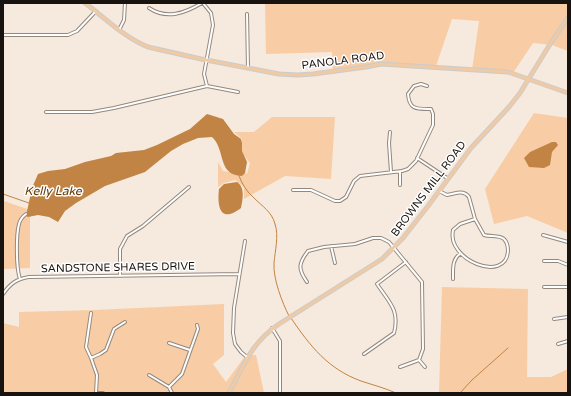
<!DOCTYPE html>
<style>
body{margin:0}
#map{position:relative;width:571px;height:396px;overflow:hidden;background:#f6e9dd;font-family:"Varela Round",sans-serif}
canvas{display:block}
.frame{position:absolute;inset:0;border:4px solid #18130f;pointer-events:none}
</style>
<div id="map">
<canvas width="571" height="396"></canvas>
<div class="frame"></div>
</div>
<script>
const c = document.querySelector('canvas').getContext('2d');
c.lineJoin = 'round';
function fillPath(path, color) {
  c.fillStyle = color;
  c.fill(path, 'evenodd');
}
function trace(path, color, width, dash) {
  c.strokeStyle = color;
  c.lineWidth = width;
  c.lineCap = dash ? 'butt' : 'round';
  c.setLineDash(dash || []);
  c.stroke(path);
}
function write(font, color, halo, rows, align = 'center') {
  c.font = font + ' "Varela Round",sans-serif';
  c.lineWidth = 3;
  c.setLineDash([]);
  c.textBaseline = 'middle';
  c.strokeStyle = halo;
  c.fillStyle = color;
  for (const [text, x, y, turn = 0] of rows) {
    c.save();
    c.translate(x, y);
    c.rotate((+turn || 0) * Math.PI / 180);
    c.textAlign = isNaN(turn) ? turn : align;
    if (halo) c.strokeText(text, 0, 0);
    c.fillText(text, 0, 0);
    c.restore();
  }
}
fillPath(new Path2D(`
 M265 3H568V51L552 45 533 43 513 73 472 70 479 21 452 19 436 66 395 65 360 66 333 74 332 52 266 54Z
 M534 113 568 118V233L527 216 494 224 485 189Z
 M272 117H335L331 179 285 176 244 199V187L235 180 224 183 218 187V162L223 171 229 172 236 167 247 174 250 163 242 153V139L234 132H254Z
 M4 201 30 210V268L3 269V202Z
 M442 287 528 289 527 377H551L568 369V393H439Z
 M224 304V355L213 364 226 382 246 355H256L264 393H3V323L19 327V312L95 310Z`), '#f8cda5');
fillPath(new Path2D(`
 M207 114 223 119 234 134 241 139 242 143V151L247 162 245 173 242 176C217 175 226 150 212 137L198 138 183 144 171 151 145 172 105 186 76 203 65 211 58 222 49 217 38 215 28 217 26 216 32 188 38 174 48 171 65 169 85 162 111 156 116 153 144 150 157 145 190 129Z
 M552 142H556L558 145 552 152 550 165 544 168 529 167 524 158 530 152Z
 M237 182C245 187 243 199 241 208 239 210 236 211 233 213 217 220 218 198 219 189L224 184Z`), '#c18444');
trace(new Path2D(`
 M239 176C242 184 247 192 254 198 262 206 272 212 275 224 279 236 275 251 274 263 273 279 282 302 289 316
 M3 194 29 203
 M291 318C310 346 328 369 361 381 373 385 385 388 396 393
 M460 393 472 380 508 348`), '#c18444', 1);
const minor = new Path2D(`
 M203 3 211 13 213 25 204 74 207 86
 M149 8C167 20 185 13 202 3
 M247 14 248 68
 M119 30 124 20 125 3
 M3 35H68L77 31 96 11
 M46 112H92L114 108 207 86 238 92
 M390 132 389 143 391 172
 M417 158 447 178
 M400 171V185
 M293 190H311L335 201H340L346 197 354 181 360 176 402 171 408 169 416 161 433 125V114L431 109C417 109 409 110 408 94L414 86 421 84 427 86
 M439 191 447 195C455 194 463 189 469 197L475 219 484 235C490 237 499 235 504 239 507 242 508 247 508 251 506 284 446 260 453 230L460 224 475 219
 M543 235 568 242
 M245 241 234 308 233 333 235 344 241 352 247 357
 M331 246 335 263
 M544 261H558L568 265
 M120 276V249L127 236 143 226 189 187
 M20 279C16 268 16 235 19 224 20 220 22 217 26 214
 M453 279C453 270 452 259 460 254
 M307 282C298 269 298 264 308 251L324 247 355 244 373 238H381L389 242 422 282 423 349 419 360 400 367
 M544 287H568
 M3 294C10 284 16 279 29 277L239 274
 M91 313 86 347 91 358 97 375 96 393
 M554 319 568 317
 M272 328 280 341V393
 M169 343 190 350
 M558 344 568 341
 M364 354 394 333C400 310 389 302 377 284L406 262
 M91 358 100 354 106 350 114 329 125 322
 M419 360 425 367
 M149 375 169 387 172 393
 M169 387 182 374 198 329 197 325
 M97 393H103`);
const major = new Path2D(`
 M85 3C105 18 125 38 148 47L201 59 279 74 297 75 313 74 366 67 381 64 508 72 568 93
 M229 393C244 365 251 343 279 324L382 259 403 238 428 206 471 148 509 107 520 93 552 41 568 18`);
trace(minor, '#94887d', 4);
trace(major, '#cccbca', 5);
trace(minor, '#fff', 2);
trace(major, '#f0caa5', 3);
write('11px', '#18130f', '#fff', [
 ["PANOLA ROAD",343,61,-7],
 ["BROWNS MILL ROAD",429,189,-53],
 ["SANDSTONE SHARES DRIVE",118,268,-1]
]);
write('italic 12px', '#643a06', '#fff', [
 ["Kelly Lake",53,192]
]);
</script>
